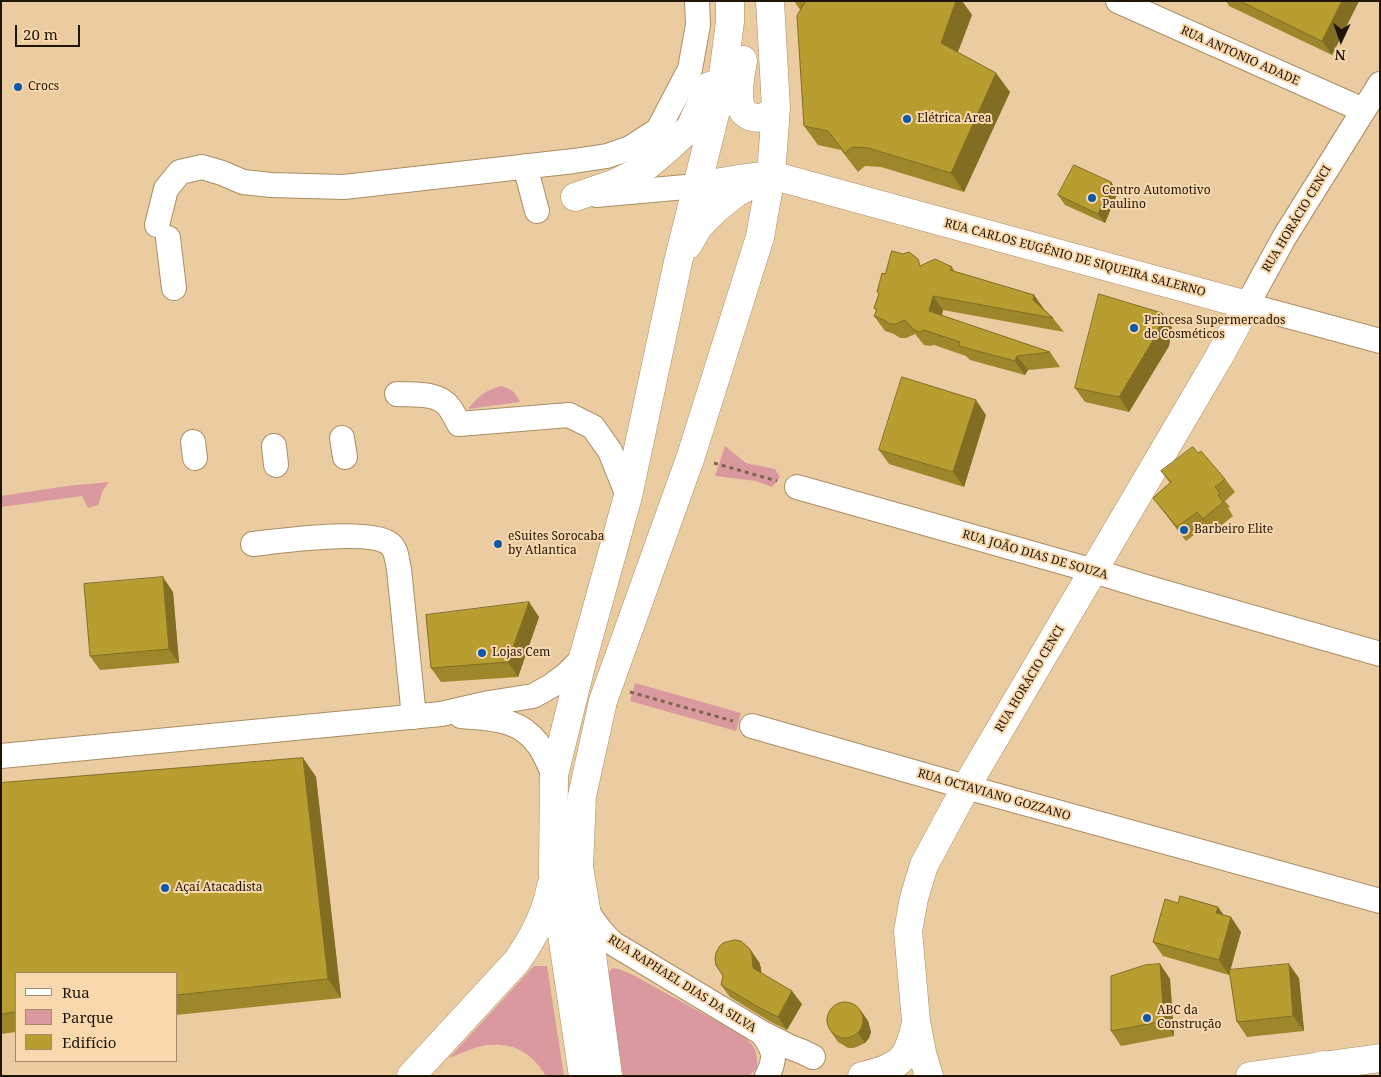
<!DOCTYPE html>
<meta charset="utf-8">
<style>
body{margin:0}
#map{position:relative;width:1381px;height:1077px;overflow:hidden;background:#ebcba0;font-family:"Noto Serif",serif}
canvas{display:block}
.frame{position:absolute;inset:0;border:2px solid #201405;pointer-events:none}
.legend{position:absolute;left:15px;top:972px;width:162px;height:90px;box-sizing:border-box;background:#f9d8ad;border:1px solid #a28a6a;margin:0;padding:6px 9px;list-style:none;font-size:15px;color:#201405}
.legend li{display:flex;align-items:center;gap:10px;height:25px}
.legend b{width:25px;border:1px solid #a28a6a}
.north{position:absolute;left:1316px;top:15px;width:50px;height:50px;-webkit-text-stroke:4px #f9d8ad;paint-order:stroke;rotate:183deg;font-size:14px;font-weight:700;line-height:20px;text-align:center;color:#201405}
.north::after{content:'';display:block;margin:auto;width:18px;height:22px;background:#201405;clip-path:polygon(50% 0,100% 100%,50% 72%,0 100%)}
.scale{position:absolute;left:15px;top:25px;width:65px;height:22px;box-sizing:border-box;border:2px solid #201405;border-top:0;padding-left:6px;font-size:15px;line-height:18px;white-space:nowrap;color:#201405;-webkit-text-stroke:4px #f9d8ad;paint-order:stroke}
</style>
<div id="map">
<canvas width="1381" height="1077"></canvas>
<div class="frame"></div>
<ul class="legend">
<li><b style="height:6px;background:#fff"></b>Rua</li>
<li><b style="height:14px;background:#da999e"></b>Parque</li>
<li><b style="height:14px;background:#b89d31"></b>Edifício</li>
</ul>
<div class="north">N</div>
<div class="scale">20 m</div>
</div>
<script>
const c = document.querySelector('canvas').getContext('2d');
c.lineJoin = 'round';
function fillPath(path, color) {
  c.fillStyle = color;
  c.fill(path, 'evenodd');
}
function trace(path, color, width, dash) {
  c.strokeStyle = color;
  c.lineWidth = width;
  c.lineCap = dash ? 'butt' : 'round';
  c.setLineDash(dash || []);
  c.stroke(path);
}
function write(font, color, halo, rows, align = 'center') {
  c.font = font + ' "Noto Serif",serif';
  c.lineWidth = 4;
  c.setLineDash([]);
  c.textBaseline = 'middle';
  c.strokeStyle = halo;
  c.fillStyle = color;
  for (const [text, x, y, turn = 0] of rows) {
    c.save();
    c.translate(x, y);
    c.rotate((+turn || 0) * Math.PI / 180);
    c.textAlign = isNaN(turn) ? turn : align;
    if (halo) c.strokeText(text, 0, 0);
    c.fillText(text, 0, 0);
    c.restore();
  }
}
fillPath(new Path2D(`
 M500 386C511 388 515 392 520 402L468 409C478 396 485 391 500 386Z
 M725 446 746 463 775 469 780 477 772 487 756 481 715 476Z
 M109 482 103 490 98 505 88 508 82 496 1 507V496L67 486Z
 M635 683 741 713 736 731 630 701Z
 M534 966H547L564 1076H546C531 1052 515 1043 487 1045 476 1046 460 1054 449 1058Z
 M612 968 619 969 633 975 740 1034C754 1045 758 1049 757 1068L749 1076H623L608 974Z`), '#da999e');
const minor = new Path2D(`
 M1118 1 1363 110
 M1380 84 1285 236 1247 305 1380 341
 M525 166 537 211
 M596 195 697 186
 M157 225 166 189 180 172 202 167 222 173 243 182 271 185 344 187 574 161 607 156 630 148 658 130 690 69 698 25 697 1
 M168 238 174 288
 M397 394C414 395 438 392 449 407 453 412 456 419 459 424L569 415 593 427 610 451 628 496
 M342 438 345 457
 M193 442 195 458
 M274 446 276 465
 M797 487 1094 571 1149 588 1380 654
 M253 544C280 541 370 528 390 544 397 550 397 561 399 569L414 717
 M461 716C490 719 518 717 538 744 545 753 549 765 554 775
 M752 726 966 787 1380 901
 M1 756 441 714 489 703 533 696 551 686 566 675 583 658
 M586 909C594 923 602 934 614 944L762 1033C774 1049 777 1057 767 1076
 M762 1033 790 1047 803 1052 813 1057`);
const major = new Path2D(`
 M743 60C741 77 731 111 752 117 763 120 769 115 776 108
 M697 186 739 179 771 175 1247 305 1219 357 966 787 924 865 914 898 908 931 916 1021 922 1053 929 1076
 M575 197 616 183 643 169 665 151 690 128 709 86
 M688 245 699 226 716 209 736 193 758 181
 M411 1076 517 961C534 937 546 914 551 886
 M583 1076 553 874 554 775 583 658 628 496 678 262 721 90 730 22V1
 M608 1076 586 909 579 867 582 796 603 701 691 456 760 237 771 175 776 108 770 1
 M862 1076C900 1067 908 1061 916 1022
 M1250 1076 1380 1058`);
const highway = new Path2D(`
 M1287 1076 1323 1065`);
trace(minor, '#ab8d64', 26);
trace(major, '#ab8d64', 29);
trace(highway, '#ab8d64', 29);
trace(new Path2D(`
 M714 463 777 481
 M630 692 733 721`), '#7c674b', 3, [4, 4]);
trace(minor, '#fff', 24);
trace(major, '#fff', 28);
trace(highway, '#fff', 28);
fillPath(new Path2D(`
 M794 1H962L972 15 958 52 1010 92 964 192 881 167 865 166 858 172 841 150 818 145 804 126 801 11Z
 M1226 1H1359L1332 55 1229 6Z
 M1111 182 1118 192 1105 223 1065 205 1058 195Z
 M922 265 952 267 955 272 1034 295 1044 309 1053 318 1064 332 943 310 942 316 1050 352 1060 367 1028 370 1025 375 970 360 966 356 934 345 930 346 924 345 915 334 906 338H900L894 334 885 331 874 316 877 311 874 308 885 274Z
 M1172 327 1169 346 1129 412 1085 402 1075 388Z
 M986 415 964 487 889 464 879 450Z
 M1161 471 1225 479 1235 492 1225 501 1230 507 1228 508 1233 516 1212 533 1206 526 1186 541 1163 511 1153 498 1170 483Z
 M173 592 179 663 100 670 90 656Z
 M529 602 539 617 518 677 441 682 431 668Z
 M303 758 316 777 341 998 176 1015V973H16V1032L1 1034V783Z
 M1224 916 1241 932 1230 970 1299 978 1304 1031 1247 1037 1237 1022 1230 972 1229 975 1163 956 1153 942Z
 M759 962 761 968V973L802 1004 787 1030 769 1021 730 997 721 985 723 976Z
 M1160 964 1170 979 1174 1036 1121 1046 1111 1031Z
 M861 1011 868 1021 871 1032 869 1038 865 1043 854 1048H848L838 1042 831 1032Z`), '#9e872a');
fillPath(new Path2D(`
 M956 1H962L972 15 954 62 941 43Z
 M1342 1H1359L1332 55 1322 41Z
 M996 73 1010 92 964 192 951 173Z
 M1111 182 1118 192 1105 223 1098 214Z
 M1034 295 1044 309 1033 300Z
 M933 296 943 310 939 326 929 311Z
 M1162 313 1172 327 1169 346 1129 412 1119 397Z
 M1017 356 1028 370 1025 375 1015 361Z
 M976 400 986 415 964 487 953 472Z
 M163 577 173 592 179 663 169 649Z
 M529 602 539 617 518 677 508 662Z
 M303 758 316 777 341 998 328 979Z
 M1218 907 1228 921 1216 913Z
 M1231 917 1241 932 1229 975 1219 960Z
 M750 949 759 962 761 968 762 981 753 968Z
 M1160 964 1170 979 1174 1036 1164 1021Z
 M1289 964 1299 978 1304 1031 1293 1016Z
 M792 991 802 1004 787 1030 778 1017Z
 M861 1011 868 1021 871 1032 869 1038 865 1043 858 1033Z`), '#816e22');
const building = new Path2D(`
 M806 1H956L941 43 996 73 951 173 868 148 852 147 845 153 828 131 804 126 797 16Z
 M1240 1H1342L1322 41Z
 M1074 165 1111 182 1098 214 1058 195Z
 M892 251 903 254 909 252 918 259 920 266 935 259 952 267 950 270 1034 295 1033 300 1053 318 933 296 929 311 1050 352 1017 356 1015 361 959 346 960 342 924 330 920 332 914 330 905 320 896 324H890L884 320 874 316 877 309 874 308 879 294 877 292 882 273 885 274Z
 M1099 294 1162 313 1158 332 1119 397 1075 388Z
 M902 377 976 400 953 472 879 450Z
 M1193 447 1198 453 1201 451 1225 479 1215 487 1220 494 1218 495 1223 502 1203 519 1197 512 1177 527 1153 498 1171 482 1161 471Z
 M163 577 169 649 90 656 84 584Z
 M529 602 508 662 431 668 426 615Z
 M303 758 328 979 176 995V973H16V1012L1 1014V783Z
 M1180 896 1218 907 1216 913 1231 917 1219 960 1153 942 1165 899 1178 903Z
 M735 940 741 941 750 949 752 955 753 968 792 991 778 1017 760 1008 721 985 723 976 716 965 715 959 716 953 719 947 723 943Z
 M1160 964 1164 1021 1111 1031V976L1145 965Z
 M1289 964 1293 1016 1237 1022 1229 970Z
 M827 1020a18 18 0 1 1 36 0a18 18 0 1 1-36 0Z`);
fillPath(building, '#b89d31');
trace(building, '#816e22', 1);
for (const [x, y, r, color] of [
 [18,87,5,"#0d59a8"],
 [907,119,5,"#0d59a8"],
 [1092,198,5,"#0d59a8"],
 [1134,328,5,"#0d59a8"],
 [1184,530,5,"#0d59a8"],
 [498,544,5,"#0d59a8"],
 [482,653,5,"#0d59a8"],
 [165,888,5,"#0d59a8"],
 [1147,1018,5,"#0d59a8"]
]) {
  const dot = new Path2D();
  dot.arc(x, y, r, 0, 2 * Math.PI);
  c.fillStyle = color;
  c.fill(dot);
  trace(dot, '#f9d8ad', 2);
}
write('12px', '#201405', '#f9d8ad', [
 ["RUA ANTONIO ADADE",1240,56,24],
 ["RUA HORÁCIO CENCI",1297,219,-59],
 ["RUA CARLOS EUGÊNIO DE SIQUEIRA SALERNO",1075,258,15],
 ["RUA JOÃO DIAS DE SOUZA",1035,555,16],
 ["RUA HORÁCIO CENCI",1030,679,-59],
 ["RUA OCTAVIANO GOZZANO",994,795,16],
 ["RUA RAPHAEL DIAS DA SILVA",682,984,32]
]);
write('12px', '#201405', '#f9d8ad', [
 ["Crocs",28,87],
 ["Elétrica Area",917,119],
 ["Centro Automotivo",1102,191],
 ["Paulino",1102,205],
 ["Princesa Supermercados",1144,321],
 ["de Cosméticos",1144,335],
 ["Barbeiro Elite",1194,530],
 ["eSuites Sorocaba",508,537],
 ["by Atlantica",508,551],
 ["Lojas Cem",492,653],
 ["Açaí Atacadista",175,888],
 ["ABC da",1157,1011],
 ["Construção",1157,1025]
], 'left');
</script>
